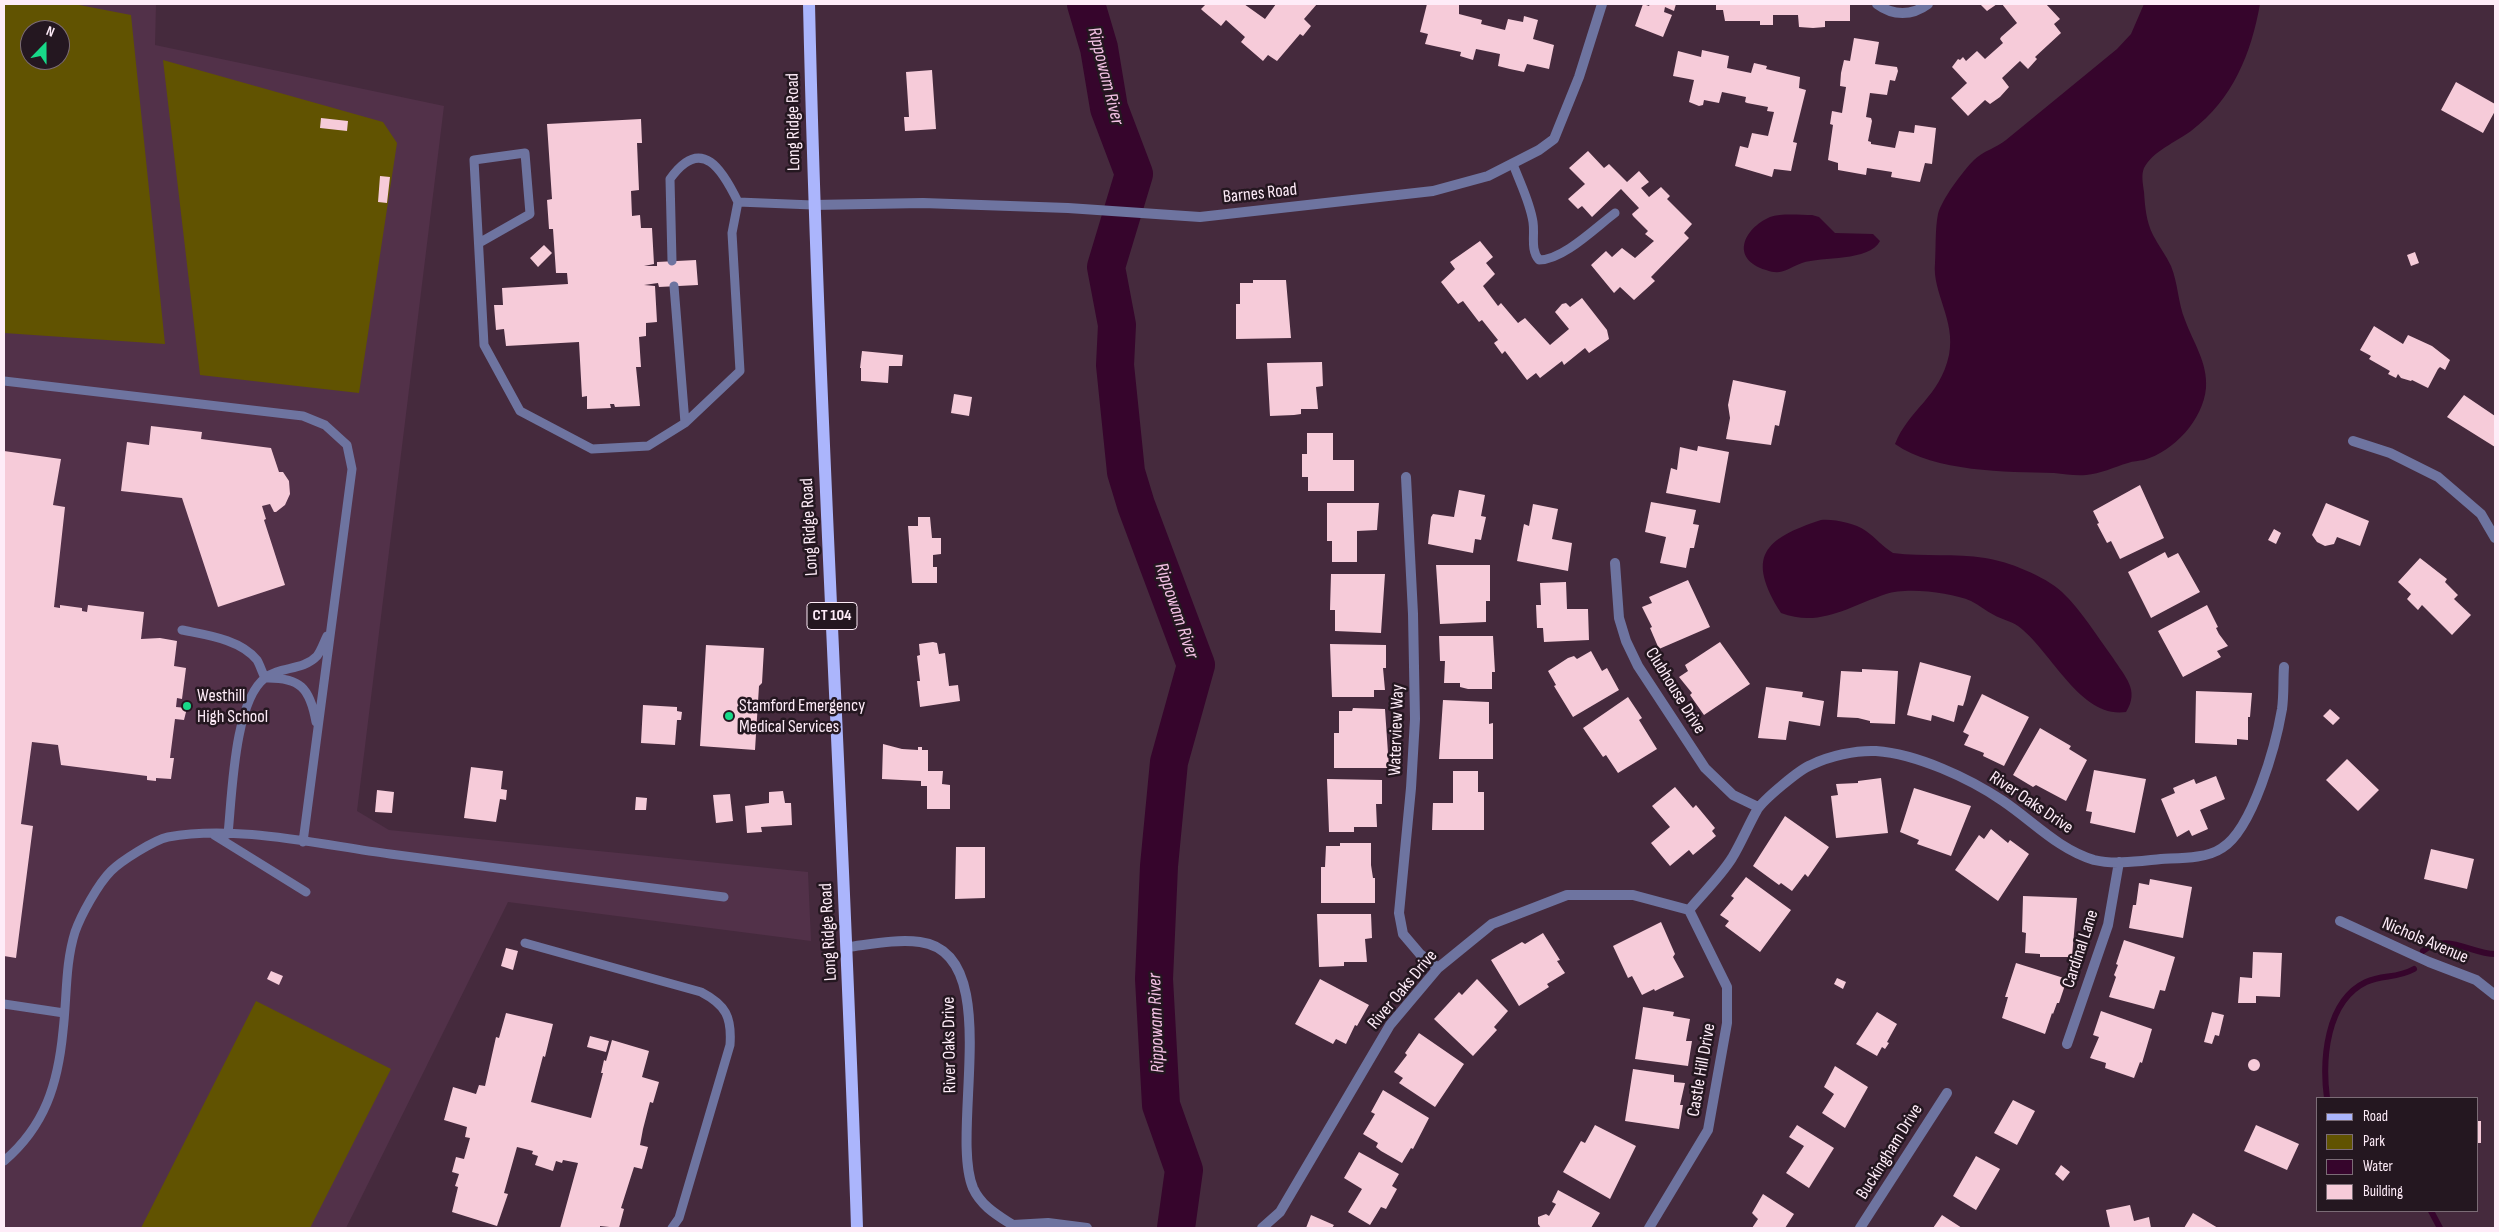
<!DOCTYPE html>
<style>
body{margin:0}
#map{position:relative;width:2499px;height:1232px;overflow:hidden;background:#452a3d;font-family:"Sofia Sans Condensed",sans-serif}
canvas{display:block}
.frame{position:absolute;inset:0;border:5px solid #feecf8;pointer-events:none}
.legend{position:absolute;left:2316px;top:1097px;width:162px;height:115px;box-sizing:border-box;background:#241720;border:1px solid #7b6c76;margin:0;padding:6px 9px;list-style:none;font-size:15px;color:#feecf8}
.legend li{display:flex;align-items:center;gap:10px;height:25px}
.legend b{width:25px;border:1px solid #7b6c76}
.north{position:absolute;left:20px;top:20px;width:50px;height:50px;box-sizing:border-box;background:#241720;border:1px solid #7b6c76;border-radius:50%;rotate:22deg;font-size:14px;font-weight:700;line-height:20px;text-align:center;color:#feecf8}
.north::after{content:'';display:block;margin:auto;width:18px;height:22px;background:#18d989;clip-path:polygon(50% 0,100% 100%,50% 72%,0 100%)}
</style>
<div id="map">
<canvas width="2499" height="1232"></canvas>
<div class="frame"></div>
<ul class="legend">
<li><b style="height:6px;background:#abb5fc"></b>Road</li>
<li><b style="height:14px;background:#615301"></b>Park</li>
<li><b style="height:14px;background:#36052c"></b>Water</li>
<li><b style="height:14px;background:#f6cbd9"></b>Building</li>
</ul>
<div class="north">N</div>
</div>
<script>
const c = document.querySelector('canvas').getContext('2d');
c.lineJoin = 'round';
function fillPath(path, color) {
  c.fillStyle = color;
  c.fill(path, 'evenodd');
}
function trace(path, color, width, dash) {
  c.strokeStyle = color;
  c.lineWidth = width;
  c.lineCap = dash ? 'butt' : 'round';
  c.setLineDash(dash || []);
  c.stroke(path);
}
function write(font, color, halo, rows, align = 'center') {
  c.font = font + ' "Sofia Sans Condensed",sans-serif';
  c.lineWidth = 5;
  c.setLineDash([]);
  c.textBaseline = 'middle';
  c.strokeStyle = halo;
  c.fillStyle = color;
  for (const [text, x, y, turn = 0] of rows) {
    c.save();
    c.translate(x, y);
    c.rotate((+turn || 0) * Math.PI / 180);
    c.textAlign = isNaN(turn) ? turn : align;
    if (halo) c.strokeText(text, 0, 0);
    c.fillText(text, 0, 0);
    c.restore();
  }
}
fillPath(new Path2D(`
 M4 4H156L155 45 444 106 357 811 389 830 808 872 811 941 508 902 346 1228H6L4 1225ZM30 30H60V60H30Z`), '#523149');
fillPath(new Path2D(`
 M4 4H74L131 15 165 344 4 333ZM30 30H60V60H30Z
 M163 60 383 122 397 143 359 393 200 375Z
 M256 1001 391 1069 310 1228H141Z`), '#615301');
fillPath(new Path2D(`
 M2144 4H2260C2251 54 2233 99 2191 131 2176 142 2153 151 2144 168 2141 175 2143 184 2144 192 2145 206 2146 221 2153 235 2158 245 2166 255 2171 266 2178 283 2178 303 2185 320 2193 342 2208 363 2206 388 2203 420 2174 451 2144 460 2139 461 2133 461 2128 463 2114 467 2100 474 2086 475 2075 476 2065 474 2054 473 2006 472 1935 472 1895 444 1909 409 1940 397 1949 355 1956 320 1932 293 1935 263 1936 247 1935 229 1938 214 1942 199 1963 171 1974 160 1983 151 1996 148 2006 140 2043 110 2080 79 2117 49L2131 34Z
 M1812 215 1819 217 1835 233 1873 234 1880 241C1869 262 1822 256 1802 263 1788 268 1782 276 1766 270 1730 259 1743 229 1770 217 1781 213 1800 215 1812 215Z
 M1821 520C1835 519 1854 523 1866 531 1876 538 1883 547 1893 553 1924 557 1955 553 1985 558 2007 561 2045 576 2062 592 2081 610 2097 636 2113 658 2125 677 2140 690 2126 712 2080 719 2051 650 2018 626 2011 621 2001 619 1994 615 1986 611 1979 605 1971 601 1951 592 1906 587 1886 594 1850 606 1820 628 1781 613 1746 557 1763 539 1821 520Z`), '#36052c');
trace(new Path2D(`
 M2423 951C2446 932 2471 954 2495 954
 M2327 1098C2322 1060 2326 1001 2366 982 2383 974 2396 979 2414 969
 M2431 1211 2440 1228`), '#36052c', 6);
trace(new Path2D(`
 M1086 4 1099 48 1109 108 1134 174 1106 267 1117 325 1115 365 1126 472 1136 505 1196 665 1169 762 1159 866 1154 979 1161 1105 1184 1170 1176 1228`), '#36052c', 38);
fillPath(new Path2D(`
 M1206 4H1244L1265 19 1276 4H1317L1304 19 1311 26 1303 36 1300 34 1277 61 1268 55 1263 61 1241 42 1245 37 1226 20 1221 26 1203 11 1201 9Z
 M1427 4H1459V14L1482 20 1481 24 1505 30 1508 19 1523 22 1524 16 1538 20 1533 39 1554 45 1549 69 1527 64 1524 72 1510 69 1498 66 1500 54 1476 49 1473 60 1460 56 1461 52 1425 44 1428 34 1420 32Z
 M1643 4 1649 6 1650 4H1676L1674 11 1665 7 1664 12 1672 15 1663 37 1635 26Z
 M1716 4H1850V21H1825V27L1813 28 1799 27 1798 15H1773V25H1760V21H1725L1723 10H1716Z
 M1980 4H1997L1987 11Z
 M2002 4H2046L2060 19 2054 24 2061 33 2035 57 2037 59 2028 69 2020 61 2002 78 2009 87 2000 97 1990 104 1985 100 1968 116 1951 98 1967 83 1952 67 1958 59 1960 60 1963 57 1966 61 1977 51 1985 59 2003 43 2000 39 2001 37 2017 23Z
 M1854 38 1879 42 1875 64 1897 67 1898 71 1895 81 1890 80 1887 95 1870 93 1866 117 1871 118 1872 121 1868 141 1871 142V144L1895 148 1899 131 1914 133 1915 125 1936 128 1932 164 1925 163 1920 182 1891 177 1892 172 1867 168 1866 175 1838 170V163L1828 160 1833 125 1830 124 1832 111 1842 113 1846 87 1840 86 1841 73 1844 60 1850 61Z
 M1702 50 1729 56 1727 68 1751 73 1754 63 1767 66 1766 69 1800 77 1799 88 1806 90 1793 142 1797 143 1791 171 1774 169 1772 177 1735 166 1740 146 1748 148 1752 133 1768 136 1774 112 1767 111 1768 107 1747 103 1745 102 1746 97 1722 92 1719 103 1704 100 1703 105 1699 106 1689 102 1694 80 1673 76 1678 51 1701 57Z
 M932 70 936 129 905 131 904 117H909L906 72Z
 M2456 82 2495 104V111L2483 133 2441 110Z
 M321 118 348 121 347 131 320 128Z
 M641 119 642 143H637L639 190 631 191 632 216 640 215 641 228H652L654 264 644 266H657V262L696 260 698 285 659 287 658 283 644 285 655 286 657 322 646 323V336L639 337 641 367H636L640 406 615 407 614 404H610L611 408 587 409V396L582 397 579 342 506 346 504 329 496 330 494 305H503L502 288 568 284 567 273H556L553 229H549L547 200 552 199 547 124Z
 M1588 151 1604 168 1609 164 1627 182 1639 171 1649 182 1641 188 1649 197 1661 187 1670 196 1667 199 1692 224 1684 233 1689 238 1651 277 1655 281 1634 300 1620 287 1614 293 1591 265 1606 251 1612 257 1622 248 1635 258 1654 241 1645 234 1648 231 1633 216 1632 214 1639 208 1621 189 1592 217 1582 206 1578 209 1568 199 1585 184 1569 168Z
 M380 176 390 177 387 203 378 202Z
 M1480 241 1493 257 1486 263 1495 274 1483 286 1498 306 1501 303 1518 323 1525 318 1550 345 1569 329 1555 312 1562 304 1566 303 1570 307 1582 298 1607 330 1609 339 1589 353 1585 348 1564 365 1562 361 1540 378 1536 373 1527 380 1505 351 1502 354 1494 343 1498 340 1482 320 1479 322 1463 301 1458 304 1441 282 1455 269 1450 262Z
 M544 245 552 253 538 267 530 258Z
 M2415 252 2419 263 2411 266 2407 255Z
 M1253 280H1286L1291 338 1236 339V304H1240V283H1253Z
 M2374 326 2403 344 2408 335 2432 346 2450 360 2445 370 2440 367 2438 369 2428 388 2412 380 2411 381 2401 378 2398 374 2396 378 2388 374 2390 371 2369 359 2371 356 2360 350Z
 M862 351 903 355 902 366H889L888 383 861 381V368H860Z
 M1322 362 1323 386 1316 387 1318 409H1301V414L1294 415 1270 416 1267 363Z
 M1733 380 1786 391 1779 426 1775 425 1771 445 1726 439 1730 418 1728 405Z
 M954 394 972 397 969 416 951 413Z
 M2464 395 2495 416V447L2447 417Z
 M151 426 202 432 201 439 271 448 279 472H283L289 481 290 494 285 505 276 512H274L270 504 262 506 266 519 264 520 285 585 218 607 182 498 121 491 127 442 149 445Z
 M1307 433H1333V460H1354V491H1308V477H1302V454H1307Z
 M1698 446 1729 452 1720 503 1666 493 1671 468 1677 470 1680 447 1697 451Z
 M4 451 61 459 53 505 65 507 54 607 60 608V605L82 608V611L87 612 88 605 144 612 141 639 160 638 177 641 174 666 186 668 182 699 177 698 176 707 187 708 184 720 175 719 170 758H174L171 779 156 778V781L147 780V776L61 765 58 745 32 742 21 824 33 826 16 958 4 956Z
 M2140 485 2164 538 2120 559 2111 541 2107 543 2097 524 2099 523 2093 511Z
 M1459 490 1485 495 1481 516 1486 517 1481 540 1475 539 1473 553 1428 544 1431 517 1433 514 1454 517Z
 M1651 502 1696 510 1693 524 1699 525 1694 548H1690L1686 568 1660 563 1666 537 1645 532Z
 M1327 503H1379L1377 530 1357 531V562H1332V541H1327Z
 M2326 503 2369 521 2360 546 2337 537 2334 544 2325 546 2317 542 2312 535Z
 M1533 504 1558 509 1552 539 1572 543 1568 571 1517 561 1524 524 1529 526Z
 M918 517H930L932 538H941V554L933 555V567H937V583H912L908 526H918Z
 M2274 529 2281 533 2276 544 2268 540Z
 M2165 552 2168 558 2178 553 2200 592 2151 618 2128 572Z
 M2420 558 2447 579 2445 582 2458 595 2454 599 2471 615 2452 635 2422 605 2418 610 2407 599 2411 594 2398 582Z
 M1436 565H1490V601H1486V622L1440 624Z
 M1331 574H1385L1381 633 1335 631V610H1330Z
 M1688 580 1710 627 1659 649 1650 628 1652 627 1642 607 1652 603 1649 597Z
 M1566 582 1567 609H1588L1589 640 1544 642 1543 628H1537L1536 605H1541L1540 583Z
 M2207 605 2218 627 2216 628 2219 634 2228 646 2217 651 2221 657 2183 677 2158 631Z
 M1439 636H1493L1495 672H1492V689H1468L1460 687V683H1444L1445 661H1440Z
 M933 642 937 643 939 654 945 653 949 686 958 685 960 701 920 707 917 681H920L917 656 920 655 919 644Z
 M1720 642 1750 684 1704 715 1690 695 1692 693 1679 677 1688 671 1685 665Z
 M1330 644 1386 645V668H1383L1385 690H1374V697H1332Z
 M706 645 764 648 762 683 759 686 755 750 700 746Z
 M1591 651 1602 671 1607 668 1619 690 1573 717 1554 686 1556 685 1548 671 1568 658 1574 656 1577 659Z
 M1920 662 1971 676 1965 700 1963 706 1958 705 1954 722 1932 715 1931 721 1907 715Z
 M1862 669 1898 671 1895 724 1870 723V721L1858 718 1837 717 1841 671 1862 672Z
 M1766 687 1803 692 1802 697 1824 701 1820 726 1789 721 1786 740 1758 738Z
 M2196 691 2252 693 2250 717H2248V740L2237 739V745L2195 743Z
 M1982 694 2029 717 2004 766 1983 756 1984 753 1964 745 1969 735 1963 732Z
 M1628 697 1642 718 1639 720 1657 749 1618 773 1606 755 1603 757 1583 728Z
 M1443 700 1489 702V724L1493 723V759H1439Z
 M643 705 677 707V711L682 712 681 720H677L675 745 641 743Z
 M1353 708 1385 709 1389 768H1334V733H1339V711H1352Z
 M2330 709 2340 718 2333 725 2323 716Z
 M2040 728 2071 746 2069 749 2087 760 2066 801 2036 785 2033 787 2013 775Z
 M883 744 902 749 918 750V747H922V750H928V771H943L942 784 950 785V809H927V786H921V781L882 779Z
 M2347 759 2379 790 2358 811 2326 780Z
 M471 767 503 771 501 789 507 790 506 800 500 799 496 822 464 818Z
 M2094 770 2146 779 2135 833 2090 823 2092 812 2086 811Z
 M1453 771H1478V792H1484V830H1432L1433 803H1453Z
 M2216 776 2225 799 2200 810 2208 829 2192 836 2189 830 2177 837 2161 799 2175 793 2173 788 2194 779 2196 784Z
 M1881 778 1888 833 1836 838 1831 796 1838 795 1836 784 1858 783V781Z
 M1327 779 1382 780V804H1376L1377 827H1354V832H1329Z
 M1675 787 1693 808 1696 805 1715 828 1712 831 1716 836 1693 855 1689 850 1670 866 1651 843 1670 827 1652 806Z
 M1914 788 1971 806 1951 856 1917 844 1919 840 1900 832Z
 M377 790 394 792 392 813 375 812Z
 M783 791 785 803H791L792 825 761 827 762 832 747 833 745 806 769 803V792Z
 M730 794 733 821 716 823 713 795Z
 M636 797 647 798 646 810H635Z
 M1785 816 1829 847 1808 877 1805 874 1792 891 1781 883 1779 885 1753 866Z
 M1991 829 2008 843 2010 840 2029 854 1998 901 1955 870 1979 835 1984 839Z
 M1340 843H1371V865L1373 878H1375V903H1321V867H1325L1326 846H1340Z
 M956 847H985V898L955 899Z
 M2431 849 2474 859 2467 889 2424 879Z
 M1746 877 1791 910 1760 952 1725 926 1729 921 1720 915 1734 898 1731 896Z
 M2150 879 2192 887 2183 938 2129 928 2133 905H2136L2139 883 2149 885Z
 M2023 896 2077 898 2072 957H2040V954L2025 953 2026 933 2022 932Z
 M1317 914H1371L1372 938 1365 939 1367 962H1344V966L1319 967Z
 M1661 922 1675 954 1673 957 1684 977 1655 991 1654 989 1642 995 1632 976 1628 978 1613 946Z
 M1543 933 1560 960 1557 961 1565 973 1547 984 1549 987 1519 1006 1491 960 1522 942 1525 944Z
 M2124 940 2175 957 2165 991 2160 990 2154 1009 2109 997 2116 977 2114 975 2118 965 2116 964Z
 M506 948 518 951 513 970 501 966Z
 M2253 952 2282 953 2280 997 2256 996V1003H2238L2240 977 2252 978Z
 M2016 963 2067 979 2059 1003H2057L2053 1014 2052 1013 2045 1034 2002 1018 2008 997H2005Z
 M271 971 283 976 279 985 267 979Z
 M1837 978 1846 982 1843 989 1834 984Z
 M1320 979 1369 1005 1357 1026 1355 1025 1346 1044 1336 1039 1333 1044 1295 1024Z
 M1477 979 1508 1011 1494 1027 1497 1030 1473 1056 1434 1019 1459 992 1462 995Z
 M1643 1007 1674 1012 1673 1016 1690 1019 1686 1041H1692L1688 1066 1635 1059Z
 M2101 1011 2152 1029 2142 1063 2140 1062 2134 1078 2105 1068 2106 1063 2090 1058 2099 1037 2093 1035Z
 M1877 1012 1897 1024 1887 1042 1889 1043 1885 1049 1882 1047 1877 1056 1856 1044Z
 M2212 1012 2224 1015 2219 1036 2215 1035 2212 1044 2204 1042Z
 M506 1013 553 1024 545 1057 543 1056 531 1102 591 1118 603 1073H601L604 1060 606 1061 612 1040 649 1051 642 1077 659 1082 653 1103 650 1102 643 1129 640 1145 648 1147 642 1169 634 1167 621 1208 624 1209 619 1228 600 1226V1228H560L578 1163 563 1160 562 1163 556 1161 553 1171 535 1165 538 1156 532 1154 533 1151 517 1147 504 1193 508 1194 497 1226 452 1212 458 1187 455 1186 459 1174 452 1172 456 1157 464 1159 470 1138 465 1137 467 1127 444 1120 453 1087 476 1094 479 1085 485 1086 496 1037 499 1038Z
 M1419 1033 1464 1064 1435 1107 1399 1083 1403 1078 1394 1072 1407 1055 1405 1053Z
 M590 1036 609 1041 606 1052 587 1047Z
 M2248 1065a6 6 0 1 1 12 0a6 6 0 1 1-12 0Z
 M1835 1066 1868 1087 1845 1128 1822 1113 1834 1094 1824 1087Z
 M1633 1069 1674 1075V1082L1685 1083 1680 1105H1683L1679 1129 1625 1121Z
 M1383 1090 1429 1118 1413 1149 1411 1148 1402 1163 1381 1151 1376 1147 1378 1143 1363 1134 1375 1114 1371 1112Z
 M2013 1100 2035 1111 2017 1145 1994 1133Z
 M2478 1121H2481V1143H2478Z
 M1595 1125 1636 1146 1610 1199 1563 1172 1581 1141 1585 1143Z
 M1797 1125 1834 1148 1809 1188 1786 1173 1804 1146 1789 1137Z
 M2256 1125 2299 1144 2287 1170 2244 1151Z
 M1359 1152 1399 1174 1392 1186 1397 1189 1386 1209 1381 1207 1370 1225 1348 1212 1362 1189 1344 1178Z
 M1976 1156 2000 1169 1976 1210 1953 1196Z
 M2061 1165 2070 1172 2063 1181 2055 1174Z
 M1558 1190 1600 1213 1591 1228H1541L1538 1224V1217L1546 1214 1549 1216 1556 1204 1552 1202Z
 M1763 1194 1794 1214 1785 1228H1752L1758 1219 1752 1213Z
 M2130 1205 2134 1221 2149 1217 2151 1228H2110L2106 1210Z
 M2193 1213 2218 1228H2184Z
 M1311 1215 1334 1225 1332 1228H1306Z
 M1942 1215 1962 1228H1933Z`), '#f6cbd9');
trace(new Path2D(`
 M1513 164C1520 183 1530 202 1533 222 1535 236 1530 249 1539 260 1563 260 1595 228 1615 213
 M479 243 530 214 525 153 474 160 484 345 520 411 592 449 648 446 685 423 740 371 732 233 738 202 813 205
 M672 261 670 179C702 134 723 171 738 202
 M674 286 685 423
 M4 381 303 416 325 425 347 445 352 469 303 842
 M182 630C206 635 240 639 257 660 260 665 262 672 265 678 300 677 310 688 316 722
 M228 834C232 797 234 701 265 678 280 666 303 671 317 656 321 651 324 642 327 636
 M214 835 306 892
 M525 943 701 992C726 1005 732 1017 730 1045L679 1218 672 1228
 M4 1004 64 1013
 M4 1161C45 1126 58 1084 63 1031 67 998 65 964 75 932 81 915 98 884 111 871 121 861 154 840 168 837 236 824 321 845 390 854 501 869 613 883 724 897`), '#6e74a0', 9);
trace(new Path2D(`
 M1877 4C1893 16 1912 16 1928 4
 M813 205 923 203 1068 208 1200 217 1433 191 1488 176 1539 150 1554 139 1579 77 1602 4
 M2353 441 2390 453 2438 477 2481 514 2495 538
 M1406 477 1413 614 1415 719 1411 788 1399 913 1403 934 1420 954 1438 968
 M1615 563 1619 618 1626 641 1638 666 1705 768 1733 795 1758 807
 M2340 921 2429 962 2476 980 2495 995
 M848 947C872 944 897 939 920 942 1006 953 949 1131 973 1188 982 1208 1001 1217 1017 1228
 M2067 1044 2108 925 2119 862
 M1013 1225 1048 1223 1087 1228
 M1262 1228 1280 1212 1390 1025 1438 968 1492 924 1567 895H1633L1689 910C1703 893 1720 877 1732 858 1741 843 1748 826 1757 810 1763 800 1800 769 1811 765 1829 756 1856 750 1876 751 1917 754 1969 778 2003 801 2034 822 2058 849 2094 860 2115 865 2140 861 2161 859 2179 858 2206 859 2222 848 2253 829 2276 744 2282 709 2284 695 2283 681 2284 667
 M1649 1228 1708 1130 1727 1023V987L1689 910
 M1860 1228 1947 1093`), '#6e74a0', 10);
trace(new Path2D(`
 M809 4C818 412 844 820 857 1228`), '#abb5fc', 12);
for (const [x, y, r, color] of [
 [187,706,5,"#18d989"],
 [729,716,5,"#18d989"]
]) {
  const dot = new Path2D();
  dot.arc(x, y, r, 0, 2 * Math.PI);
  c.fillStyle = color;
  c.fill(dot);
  trace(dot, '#241720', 2);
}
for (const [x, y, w] of [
 [832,616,50]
]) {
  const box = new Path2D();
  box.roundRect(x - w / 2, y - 13.5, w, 27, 4);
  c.fillStyle = '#241720';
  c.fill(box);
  trace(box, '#feecf8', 1);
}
write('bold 16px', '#feecf8', null, [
 ["CT 104",832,616]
]);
write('18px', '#feecf8', '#241720', [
 ["Long Ridge Road",794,122,-91],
 ["Barnes Road",1260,194,-6],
 ["Long Ridge Road",810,527,-93],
 ["Clubhouse Drive",1675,691,58],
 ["Waterview Way",1397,730,-88],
 ["River Oaks Drive",2031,803,34],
 ["Long Ridge Road",829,932,-93],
 ["Nichols Avenue",2425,941,23],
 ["Cardinal Lane",2081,949,-72],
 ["River Oaks Drive",1403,990,-50],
 ["River Oaks Drive",950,1045,-91],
 ["Castle Hill Drive",1702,1070,-80],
 ["Buckingham Drive",1890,1152,-58]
]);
write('18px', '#feecf8', '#241720', [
 ["Westhill",197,696],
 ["High School",197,717],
 ["Stamford Emergency",739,706],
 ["Medical Services",739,727]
], 'left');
write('italic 19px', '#f3c1e4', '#241720', [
 ["Rippowam River",1105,76,76],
 ["Rippowam River",1176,611,71],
 ["Rippowam River",1157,1023,-92]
]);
</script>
